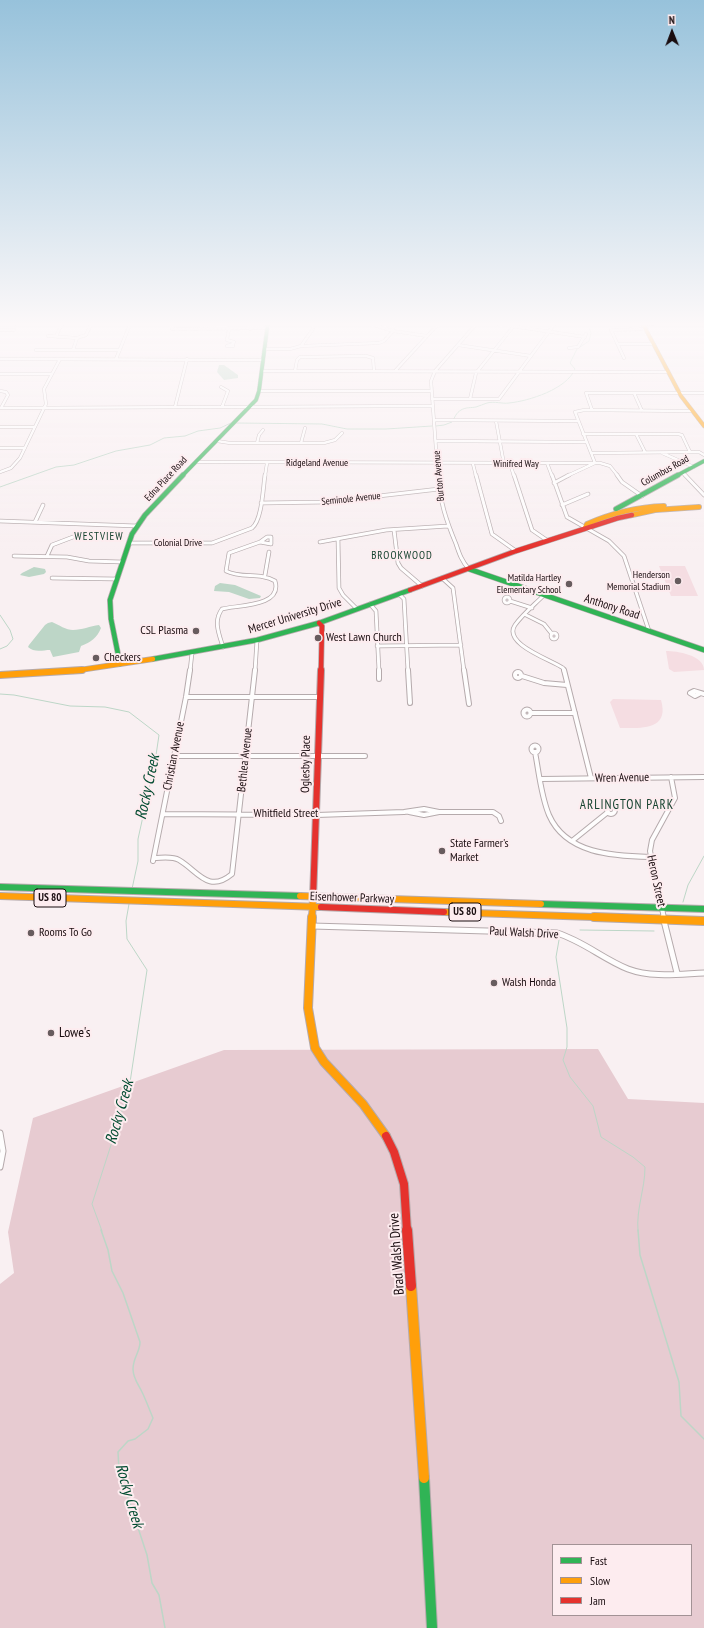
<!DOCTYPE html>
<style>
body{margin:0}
#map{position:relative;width:704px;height:1628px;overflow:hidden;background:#f9f0f2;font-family:"PT Sans Narrow",sans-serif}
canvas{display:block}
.legend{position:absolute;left:552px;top:1544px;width:140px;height:72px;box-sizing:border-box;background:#fdecef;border:1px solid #a29295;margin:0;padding:5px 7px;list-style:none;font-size:12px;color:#190c0f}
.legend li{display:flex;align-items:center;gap:8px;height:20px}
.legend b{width:20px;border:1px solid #a29295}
.north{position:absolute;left:652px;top:12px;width:40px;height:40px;-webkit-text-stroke:3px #fdecef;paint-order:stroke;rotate:359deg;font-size:11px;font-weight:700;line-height:16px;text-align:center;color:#190c0f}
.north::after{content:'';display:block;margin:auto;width:14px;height:18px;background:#190c0f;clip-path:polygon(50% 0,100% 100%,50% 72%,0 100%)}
</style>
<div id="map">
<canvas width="704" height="1628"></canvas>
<ul class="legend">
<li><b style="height:5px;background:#30b455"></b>Fast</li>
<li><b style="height:5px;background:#ff9f0a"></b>Slow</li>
<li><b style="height:5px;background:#e5322d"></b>Jam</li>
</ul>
<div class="north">N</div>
</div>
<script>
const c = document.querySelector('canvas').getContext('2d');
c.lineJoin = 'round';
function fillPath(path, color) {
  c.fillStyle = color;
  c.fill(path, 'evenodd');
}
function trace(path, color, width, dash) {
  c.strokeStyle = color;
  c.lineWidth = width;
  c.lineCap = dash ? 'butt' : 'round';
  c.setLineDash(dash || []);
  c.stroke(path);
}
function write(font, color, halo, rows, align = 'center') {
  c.font = font + ' "PT Sans Narrow",sans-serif';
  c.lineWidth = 4;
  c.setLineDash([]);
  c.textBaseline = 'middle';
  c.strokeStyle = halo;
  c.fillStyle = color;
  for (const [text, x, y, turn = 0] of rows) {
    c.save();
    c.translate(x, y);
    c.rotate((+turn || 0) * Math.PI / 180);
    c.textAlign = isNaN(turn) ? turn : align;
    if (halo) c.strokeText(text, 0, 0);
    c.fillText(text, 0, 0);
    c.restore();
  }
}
fillPath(new Path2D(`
 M659 566H685L698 596H671Z
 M666 651C677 651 704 655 704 670L674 672 669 669Z
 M613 699 661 700C670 731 640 728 620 728L610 702Z`), '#f5dde2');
fillPath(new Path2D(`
 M598 1049 628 1099 704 1103V1628H0V1284L14 1273 8 1232 33 1118 224 1050ZM553 1545H691V1615H553Z`), '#e7cbd1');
fillPath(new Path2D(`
 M219 365H224L238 375V378L224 380 217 372Z
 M34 567 45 569 46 572 44 574 29 577 20 575 22 573Z
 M220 583 235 585 261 596 260 598 249 599 229 592 214 591 215 586Z
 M52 622C59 625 66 630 73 630 82 630 90 626 99 625L101 628C97 638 91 642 81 646L79 652 53 657 50 650C43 650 34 653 28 647L29 645 45 625 48 623Z`), '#bdd6c7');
trace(new Path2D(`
 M236 423 322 424 347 429H386L432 426
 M436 426 444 425 452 422C455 417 456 413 461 410 466 407 471 408 476 407 480 406 483 404 487 403 495 401 502 404 509 403 529 401 567 389 575 369L570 363 577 349 589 341 591 333 587 322
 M0 487 56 467 74 465 116 451 150 445 164 438 185 436 198 431 220 428 231 423
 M0 615 10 630 13 639 7 646 0 649
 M0 694 14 695 70 706 105 707 129 712 159 735 155 762 138 839V861L132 889
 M683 902 688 885 704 856
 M580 930 654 931
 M559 940 556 957 567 1028V1047L563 1060 570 1077 593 1106 601 1137 633 1157 645 1167C645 1189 636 1209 638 1231
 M102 1231 92 1204 129 1089 147 970 127 939 126 921 129 904`), '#bdd6c7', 1);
trace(new Path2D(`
 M101 1230 108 1250 112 1271 123 1293 140 1342C140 1352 133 1358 133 1369 133 1378 138 1384 142 1392 146 1400 149 1409 153 1418L148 1429 135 1439 128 1441 118 1452 119 1470 147 1555 152 1583 159 1595 165 1628
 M638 1230 640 1255 679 1382 681 1416 704 1439`), '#bdd6c7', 1.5);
const streetFar3 = new Path2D(`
 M174 322 172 329 267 328
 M365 322 393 331 427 336
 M485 322 585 337
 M642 324 704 323
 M17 325H62
 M229 329 227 340 234 342 233 344
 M250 329 251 322
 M0 330H14
 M48 336 77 338 86 335 92 322
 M56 336 63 322
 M233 344V346H227Z
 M618 344H654
 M458 345 531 356
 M301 346 313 329 314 322
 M569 348 578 347 586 334
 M265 349H290L301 346 379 343 384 341 393 331 392 322
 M36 350H120
 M73 350 77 338
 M624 358 611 330 646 329
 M0 359 263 360
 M116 359 131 322
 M262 371 668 372
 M295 371 297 360 300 357 366 356 373 358 374 371
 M395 371 440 322
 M0 374H52
 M221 387 228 391 222 407
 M0 391 6 392 8 395 1 408
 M259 391H431
 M634 393 642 411
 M432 399H499L556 322
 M470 399 476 373 517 322
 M175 407 187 359
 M0 408 433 406
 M592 410 586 393H704
 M434 420 578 421
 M496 421 504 464
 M0 427H35
 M583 434H678L682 435 690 452
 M636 434 645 452
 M217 441 230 443H324L335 440 342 433
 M436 441 586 442
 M257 443 259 435 263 430
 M301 443 305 428
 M0 448H25
 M591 453 699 452 704 455
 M662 453 694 467
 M196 462 600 463 610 466 618 476
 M547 463 552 476
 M595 463 575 412 584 410 692 411
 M473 464 476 476
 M510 464 514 476
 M0 472 11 468 20 458 46 404 44 389 60 359
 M683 473 686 476
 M265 476 267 463
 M438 476 431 381 435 371 478 322
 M567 476 595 463`);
const streetFar2 = new Path2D(`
 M438 475C440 502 446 520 456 544 459 553 462 562 469 569
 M476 475 492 534 516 551
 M514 475 532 530 548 541
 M552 475 567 517 609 541 624 556 649 631
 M617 475 622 482 642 496
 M685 475 704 495
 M554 483 569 475
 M261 503 327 502 439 489
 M562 505 588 494
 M0 521 137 526
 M35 522 43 505
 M394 530 398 563 401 568 422 586
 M267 537H271V544L260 542Z
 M338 539 339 588 343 595 357 609
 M320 542 386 530 448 526
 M129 543H212L252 528C262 520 263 489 265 475
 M14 556 67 557 89 561 122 562
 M47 556 52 545 73 537
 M265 575 269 552
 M52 578 116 579
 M442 578 453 588 464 671
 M399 594 404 599 408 671
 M543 596C534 605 522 615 515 625 502 644 552 660 563 668L564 671
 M504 600a3 3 0 1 1 6 0a3 3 0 1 1-6 0Z
 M510 601 532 608
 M370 604 376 611 379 671
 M526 615 544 624 552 634
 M551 636a3 3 0 1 1 6 0a3 3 0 1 1-6 0Z
 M377 646 461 645
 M223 647C219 634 213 621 222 609 237 605 283 607 275 581 260 572 242 579 226 571L229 553 260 542
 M190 671 192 653
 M255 671 257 640`);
const streetFar1 = new Path2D(`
 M379 670V679
 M408 670 410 703
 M464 670 469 704
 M564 670 591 778
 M515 675a3 3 0 1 1 6 0a3 3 0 1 1-6 0Z
 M522 676 544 683 567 685
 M699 694 695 696 690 693 694 691 704 694
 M186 697H319
 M523.5 713a3.5 3.5 0 1 1 7 0a3.5 3.5 0 1 1-7 0Z
 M532 713H575
 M531.5 749a3.5 3.5 0 1 1 7 0a3.5 3.5 0 1 1-7 0Z
 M535 752C539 773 541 796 549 815 566 854 613 856 650 857
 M174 756H365
 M541 779 704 777
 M607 810a4 4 0 1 1 8 0a4 4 0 1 1-8 0Z
 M409 812 424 815 439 812
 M163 814 317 815 404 812 424 809 439 812H493L499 816 501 821
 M572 841 608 812
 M154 858C162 858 172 856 179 860 198 871 208 894 232 874L255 670
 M153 861 186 697 190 670
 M664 918 650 851 652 840 675 798 671 777`);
const street = new Path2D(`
 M663 917 677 973
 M312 926 557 933C583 941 603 959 628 969 652 978 679 974 704 973
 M0 1133 3 1151 0 1167`);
const fastFar3 = new Path2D(`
 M182 476 256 400 259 391 268 322
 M676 476 704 461`);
const fastFar2 = new Path2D(`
 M616 509 678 475
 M469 569 704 650
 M153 659 257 640 319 623 410 590
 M120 664 111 619 110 600 132 534 145 515 183 475`);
const fastFar1 = new Path2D(`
 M0 887 300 896
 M541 904 704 909`);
const fast = new Path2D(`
 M424 1478 432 1628`);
const slowFar4 = new Path2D(`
 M639 322 644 326 681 396 704 426`);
const slowFar3 = new Path2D(`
 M632 515 655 510 699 507
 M585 528 587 524C612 513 637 507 664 506
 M73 671 153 659`);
const slowFar2 = new Path2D(`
 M0 675 82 670
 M0 896 321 907
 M300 896 541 904
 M444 912 623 918
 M312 918 313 899`);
const slowFar1 = new Path2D(`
 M312 917 308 1008 315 1048 324 1062 363 1104 386 1136
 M594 917 704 921`);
const slow = new Path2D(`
 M411 1286 424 1478`);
const jamFar3 = new Path2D(`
 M410 590 516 551 618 518 632 515
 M319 623 322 626 321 671`);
const jamFar2 = new Path2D(`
 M313 899 321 670
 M321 907 444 912`);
const jamFar1 = new Path2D(`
 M386 1136 394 1152 404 1184 407 1231`);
const jam = new Path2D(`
 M407 1230 411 1286`);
trace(streetFar3, '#b5aaac', 3.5);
trace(streetFar2, '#b5aaac', 4.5);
trace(streetFar1, '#b5aaac', 6);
trace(street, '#b5aaac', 7);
trace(fastFar3, '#b5aaac', 4.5);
trace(fastFar2, '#b5aaac', 6);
trace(fastFar1, '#b5aaac', 8);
trace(fast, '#b5aaac', 12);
trace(slowFar4, '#b5aaac', 4.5);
trace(slowFar3, '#b5aaac', 6);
trace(slowFar2, '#b5aaac', 8);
trace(slowFar1, '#b5aaac', 10);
trace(slow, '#b5aaac', 12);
trace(jamFar3, '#b5aaac', 6);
trace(jamFar2, '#b5aaac', 8);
trace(jamFar1, '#b5aaac', 10);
trace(jam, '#b5aaac', 12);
trace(streetFar3, '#fefdfd', 2.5);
trace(streetFar2, '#fefdfd', 3);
trace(streetFar1, '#fefdfd', 4);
trace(street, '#fefdfd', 5);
trace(fastFar3, '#30b455', 3.5);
trace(fastFar2, '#30b455', 4.5);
trace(fastFar1, '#30b455', 6);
trace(fast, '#30b455', 10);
trace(slowFar4, '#ff9f0a', 3.5);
trace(slowFar3, '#ff9f0a', 4.5);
trace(slowFar2, '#ff9f0a', 6);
trace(slowFar1, '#ff9f0a', 8);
trace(slow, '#ff9f0a', 10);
trace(jamFar3, '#e5322d', 4.5);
trace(jamFar2, '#e5322d', 6);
trace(jamFar1, '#e5322d', 8);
trace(jam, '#e5322d', 10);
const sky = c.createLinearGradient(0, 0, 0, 550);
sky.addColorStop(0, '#97c2db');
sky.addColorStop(0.59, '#fcf8f9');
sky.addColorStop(1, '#fcf8f900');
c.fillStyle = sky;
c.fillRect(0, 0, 704, 550);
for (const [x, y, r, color] of [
 [678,581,4,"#675c5e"],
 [569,584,4,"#675c5e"],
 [196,631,4,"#675c5e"],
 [318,638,4,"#675c5e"],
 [96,658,4,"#675c5e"],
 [442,851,4,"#675c5e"],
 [31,933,4,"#675c5e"],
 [494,983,4,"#675c5e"],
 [51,1033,4,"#675c5e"]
]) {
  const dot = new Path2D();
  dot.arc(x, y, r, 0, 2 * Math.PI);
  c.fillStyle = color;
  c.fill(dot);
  trace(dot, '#fdecef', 1.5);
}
write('10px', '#190c0f', '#fdecef', [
 ["Ridgeland Avenue",317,463],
 ["Winifred Way",516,464],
 ["Columbus Road",665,471,-29],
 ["Burton Avenue",439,476,-95],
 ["Edna Place Road",166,479,-47],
 ["Seminole Avenue",351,499,-6],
 ["Colonial Drive",178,543]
]);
write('10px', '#190c0f', '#fdecef', [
 ["Henderson",670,575],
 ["Memorial Stadium",670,587],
 ["Matilda Hartley",561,578],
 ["Elementary School",561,590]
], 'right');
c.letterSpacing = '1px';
write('11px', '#16422f', '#fdecef', [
 ["WESTVIEW",99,537],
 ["BROOKWOOD",402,556]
]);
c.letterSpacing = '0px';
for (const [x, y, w] of [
 [50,898,32],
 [465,912,32]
]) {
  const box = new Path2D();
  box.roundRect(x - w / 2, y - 9, w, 18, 3);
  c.fillStyle = '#fdecef';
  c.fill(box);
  trace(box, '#190c0f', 1);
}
write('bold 11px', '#190c0f', null, [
 ["US 80",50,898],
 ["US 80",465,912]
]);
write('12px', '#190c0f', '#fdecef', [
 ["Anthony Road",612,607,18],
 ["Mercer University Drive",295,616,-17],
 ["Christian Avenue",174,756,-79],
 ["Bethlea Avenue",245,760,-84],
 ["Oglesby Place",306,764,-89],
 ["Wren Avenue",622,778,-1],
 ["Whitfield Street",286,814],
 ["Heron Street",656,881,78],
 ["Eisenhower Parkway",352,898,2],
 ["Paul Walsh Drive",524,933,3]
]);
write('12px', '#190c0f', '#fdecef', [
 ["CSL Plasma",188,631,"right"],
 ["West Lawn Church",326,638],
 ["Checkers",104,658],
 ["State Farmer's",450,844],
 ["Market",450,858],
 ["Rooms To Go",39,933],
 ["Walsh Honda",502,983]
], 'left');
c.letterSpacing = '1px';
write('13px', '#16422f', '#fdecef', [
 ["ARLINGTON PARK",627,805]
]);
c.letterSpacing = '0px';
write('14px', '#190c0f', '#fdecef', [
 ["Lowe's",59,1033]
], 'left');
write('14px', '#190c0f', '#fdecef', [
 ["Brad Walsh Drive",397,1254,-94]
]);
write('italic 16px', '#004b30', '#fdecef', [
 ["Rocky Creek",148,787,-78],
 ["Rocky Creek",120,1112,-74],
 ["Rocky Creek",129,1496,74]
]);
</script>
